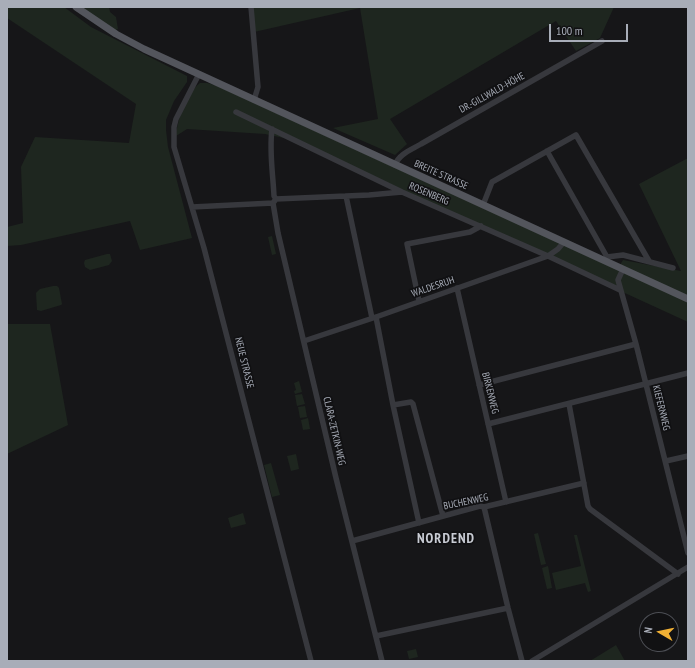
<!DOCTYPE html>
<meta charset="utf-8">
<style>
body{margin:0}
#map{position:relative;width:695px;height:668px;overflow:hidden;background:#161618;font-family:"PT Sans Narrow",sans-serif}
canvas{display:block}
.frame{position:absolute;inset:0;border:8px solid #a8adb8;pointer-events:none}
.north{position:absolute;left:639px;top:612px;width:40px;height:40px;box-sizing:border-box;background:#111113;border:1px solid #4d4f55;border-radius:50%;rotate:279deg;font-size:11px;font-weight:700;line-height:16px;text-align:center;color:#a8adb8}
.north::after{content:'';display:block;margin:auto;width:14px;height:18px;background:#f2b134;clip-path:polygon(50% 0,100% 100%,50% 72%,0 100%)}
.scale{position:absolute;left:549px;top:24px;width:79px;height:18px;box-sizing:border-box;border:2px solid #a8adb8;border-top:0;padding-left:5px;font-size:12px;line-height:14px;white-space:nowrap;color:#a8adb8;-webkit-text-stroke:3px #111113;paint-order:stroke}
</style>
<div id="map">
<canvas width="695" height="668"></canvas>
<div class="frame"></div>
<div class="north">N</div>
<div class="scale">100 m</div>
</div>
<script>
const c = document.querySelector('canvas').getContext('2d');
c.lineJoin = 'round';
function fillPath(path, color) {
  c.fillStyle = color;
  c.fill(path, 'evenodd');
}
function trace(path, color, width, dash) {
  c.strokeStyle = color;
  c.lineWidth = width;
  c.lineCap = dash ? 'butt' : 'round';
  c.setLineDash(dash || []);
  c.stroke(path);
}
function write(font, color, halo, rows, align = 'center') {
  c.font = font + ' "PT Sans Narrow",sans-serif';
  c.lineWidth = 3.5;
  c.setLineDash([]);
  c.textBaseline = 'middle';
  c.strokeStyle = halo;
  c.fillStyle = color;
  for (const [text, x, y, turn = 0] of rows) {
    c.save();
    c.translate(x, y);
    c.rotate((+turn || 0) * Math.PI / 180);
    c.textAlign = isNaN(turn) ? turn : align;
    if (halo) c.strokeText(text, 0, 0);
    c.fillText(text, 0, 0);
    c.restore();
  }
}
fillPath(new Path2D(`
 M7 7H64L91 27 187 76V82L174 101 166 120V130L168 147 192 238 140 250 130 221 21 245 7 246V227L23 223 21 167 35 137 129 143 136 104 7 18Z
 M81 7H109L110 12 116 17 118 29 115 30Z
 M251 7H614L600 38 576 51 556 21 390 119 407 144 395 155 333 128 378 119 360 8 254 32Z
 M200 83H207L215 85 688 302V322L542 255 395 190 284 138 265 134 187 129 176 136C177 120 187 93 200 83Z
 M688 158V297L620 265 623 260 681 271 639 184Z
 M272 236 276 254 272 255 268 237Z
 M107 254H110L112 261 109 265 90 270 85 267 84 263 85 260Z
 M53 286H57L59 288 62 304 61 305 41 311 37 310 36 293 40 289Z
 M7 324H50L68 425 7 454Z
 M299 381 302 392 295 394 294 391 296 390 294 383Z
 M302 394 305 404 297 406 295 395Z
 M305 406 307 417 300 418 298 407Z
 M308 418 310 429 303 430 301 420Z
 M296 454 299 469 291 471 287 456Z
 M271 463 280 495 272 497 264 465Z
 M243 513 246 524 231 528 228 518Z
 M538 533 546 564 541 565 534 534Z
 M574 535H577L591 591 588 592 585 583 556 590 552 573 581 566Z
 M548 566 552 588 547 589 542 568Z
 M616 645 625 661H590Z
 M416 649 418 657 409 659 407 651Z`), '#1e261f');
trace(new Path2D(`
 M251 7 258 87 254 100
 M199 74 176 119 174 127V147L204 248 311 661
 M236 112 402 192 548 256 620 290
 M272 129C269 151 273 174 274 196L276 199
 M547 151 607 257 605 261
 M395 165C399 154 411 150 421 144L602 41
 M346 196 372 318
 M273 203 278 233 336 478 382 661
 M483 205 492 182 576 135 649 261
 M192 207 273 203 276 199 369 195 402 192
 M607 257 623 255 673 268
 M623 269 618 280 636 344 688 553
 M457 288 506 502
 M419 301 407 244 470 232 481 226
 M376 317 393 405 419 523
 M304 341 376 317 548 256 558 249 564 242
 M479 385 636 344
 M569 404 588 506 590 509 678 574
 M393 405 411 402 413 404 443 516
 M488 424 688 373
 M666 461 688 456
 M484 507 508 608 522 661
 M352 541 480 506 484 507 584 483
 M376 636 508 608
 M532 661 688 567`), '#37383d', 5.5);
trace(new Path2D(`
 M76 7 116 34 144 49 688 299`), '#53555c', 7);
write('10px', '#a8adb8', '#111113', [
 ["DR.-GILLWALD-HÖHE",492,93,-29],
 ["BREITE STRASSE",441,175,24],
 ["ROSENBERG",429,194,23],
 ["WALDESRUH",433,287,-19],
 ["NEUE STRASSE",244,363,76],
 ["BIRKENWEG",490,393,76],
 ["KIEFERNWEG",661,408,76],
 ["CLARA-ZETKIN-WEG",334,431,77],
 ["BUCHENWEG",466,502,-12]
]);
c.letterSpacing = '1px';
write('bold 14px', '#c9ccd4', '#111113', [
 ["NORDEND",446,539]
]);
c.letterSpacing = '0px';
</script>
